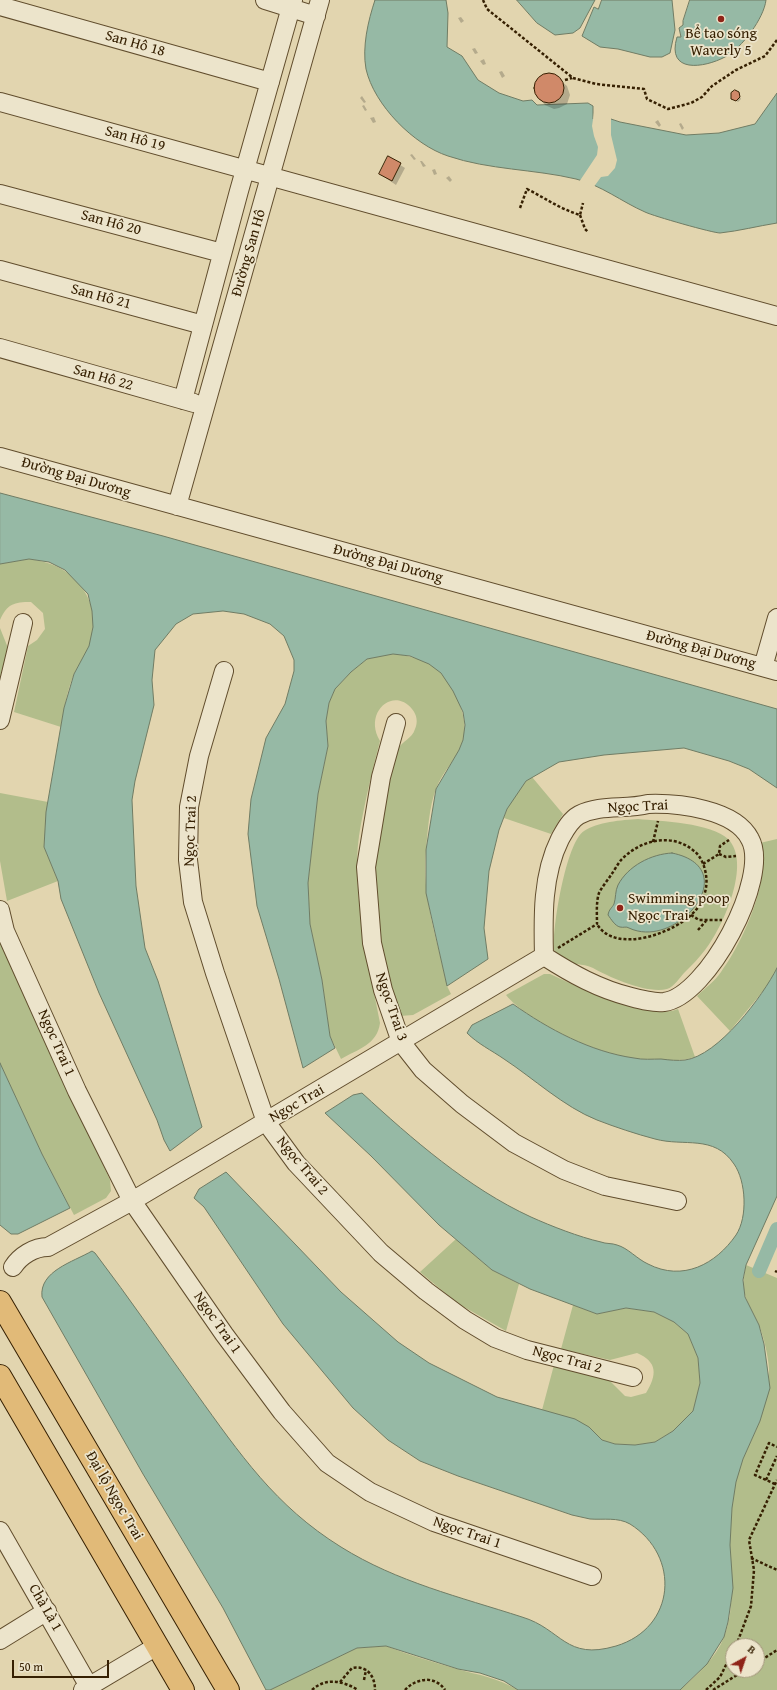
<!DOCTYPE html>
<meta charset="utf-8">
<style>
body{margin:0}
#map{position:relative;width:777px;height:1690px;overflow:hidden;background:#e2d5af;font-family:"Gentium Book Plus",serif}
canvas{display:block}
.north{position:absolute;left:725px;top:1638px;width:40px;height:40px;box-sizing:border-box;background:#ece4cb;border:1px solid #a3967b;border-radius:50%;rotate:40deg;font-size:11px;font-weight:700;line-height:16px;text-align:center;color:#362002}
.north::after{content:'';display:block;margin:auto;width:14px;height:18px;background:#8f2418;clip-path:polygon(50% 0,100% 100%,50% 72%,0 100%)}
.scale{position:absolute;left:12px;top:1660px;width:97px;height:18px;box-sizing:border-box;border:2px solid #362002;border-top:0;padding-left:5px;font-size:12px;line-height:14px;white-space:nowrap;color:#362002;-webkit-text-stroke:3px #ece4cb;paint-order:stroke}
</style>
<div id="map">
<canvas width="777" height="1690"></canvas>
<div class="north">B</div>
<div class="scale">50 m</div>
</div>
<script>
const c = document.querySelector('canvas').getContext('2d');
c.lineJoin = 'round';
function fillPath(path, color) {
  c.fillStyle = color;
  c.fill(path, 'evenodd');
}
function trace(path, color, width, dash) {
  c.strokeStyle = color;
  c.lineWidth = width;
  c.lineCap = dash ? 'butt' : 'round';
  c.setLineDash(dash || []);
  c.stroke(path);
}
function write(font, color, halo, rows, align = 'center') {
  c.font = font + ' "Gentium Book Plus",serif';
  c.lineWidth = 3.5;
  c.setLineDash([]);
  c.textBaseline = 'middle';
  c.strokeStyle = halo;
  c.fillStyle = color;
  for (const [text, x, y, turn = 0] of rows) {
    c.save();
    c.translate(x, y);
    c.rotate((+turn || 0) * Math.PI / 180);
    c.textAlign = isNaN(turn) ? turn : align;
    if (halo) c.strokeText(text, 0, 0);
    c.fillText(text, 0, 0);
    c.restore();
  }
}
fillPath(new Path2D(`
 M29 559C49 562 65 567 79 584 94 601 97 625 89 647 85 657 78 665 74 674 67 690 64 710 61 727L14 712 28 646 37 640 45 629 43 613 31 602C14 602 7 604 0 620V564Z
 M0 628 8 648 0 687Z
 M393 653C405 655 417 658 428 663 450 674 471 717 463 741 457 759 442 772 436 789 429 807 428 830 426 849 421 897 438 940 447 986L451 994 413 1015 400 1016 395 1012C382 946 366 878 382 811 386 791 391 768 398 749 402 741 412 739 415 729 418 722 417 715 412 709 393 686 363 713 380 741 372 772 364 805 359 836 351 892 370 968 380 1023 377 1045 358 1049 341 1059L330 1036 322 980 310 924 308 883 318 794 328 746 326 721 329 703 335 689 351 672 367 659Z
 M532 777 563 814 551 834 504 818C508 804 519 784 532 777Z
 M0 793 48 802 44 847 58 881 7 901 0 861Z
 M638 819C660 821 712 823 728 839 752 863 723 927 705 950 699 958 692 965 685 972 680 977 674 987 667 989 647 994 611 978 593 968 586 965 584 965 576 964 568 964 559 956 554 950 552 929 566 842 584 831 597 822 622 820 638 819Z
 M777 839V968L769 984 730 1031 697 996C705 988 715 981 721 972 742 944 772 879 760 843Z
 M0 939 110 1180 111 1191 106 1198 74 1215 42 1154 0 1063Z
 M544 974H550C575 986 653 1021 678 1009L695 1057C684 1061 674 1060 662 1060 653 1059 644 1060 635 1059 598 1054 529 1023 506 995Z
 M456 1239 492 1270 519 1284 506 1331 457 1303 420 1272Z
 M746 1265 777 1278V1690H680C697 1675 716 1658 724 1637 736 1607 730 1575 730 1544 729 1524 732 1504 735 1484 739 1462 751 1443 759 1423 764 1410 769 1382 769 1369 768 1355 764 1338 759 1325 755 1316 749 1307 746 1298 742 1287 744 1276 746 1265ZM733 1646H757V1670H733Z
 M573 1305 597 1314 626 1308 654 1312 674 1322 688 1334 698 1358 700 1383 693 1411 673 1431 655 1442 635 1445 615 1444 602 1440 589 1427 542 1410 554 1365 606 1377 625 1396 631 1397 646 1393C657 1375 658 1362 637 1353L610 1360 561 1349Z
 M386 1646C409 1655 433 1662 457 1669 479 1675 498 1678 518 1690H270L357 1648Z`), '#b2bd8b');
const water = new Path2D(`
 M375 0H446L448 13 447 47 462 56 478 80 499 93 523 101 532 100 537 105 588 103 593 106V119H611L620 122 686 135 719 133 755 124 777 93V223C758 226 739 231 720 233 713 233 653 216 645 212 622 202 601 185 576 179 534 169 489 170 448 156 414 145 374 105 366 69 362 47 368 21 375 0Z
 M517 0H595L580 28 573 33 555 35 537 23Z
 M602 0H672L675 30 670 53 662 57H650L618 49 600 47 582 36 594 7 598 9Z
 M690 0H766C764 18 742 48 725 57 704 68 666 74 677 37H681L679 28 683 25V21Z
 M0 493 163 536 777 709V788L749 769 729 761 684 748 604 755 559 762 526 781 507 809 499 830 489 871 484 928 488 959 447 986 426 893V850L436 789 459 750 463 740 465 725 463 712 453 691 441 673 429 664 410 656 393 654 367 659 351 672 335 689 329 703 326 721 328 746 318 794 308 883 310 924 322 980 330 1036 335 1048 303 1068 279 979 257 906 248 834 251 799 266 738 285 704 294 671V660L284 636 270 624 244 614 223 611 193 614 176 624 155 650 152 680 154 705 135 781 132 800 136 886 145 948 158 981 202 1127 170 1151 164 1140 157 1120 99 993 61 899 58 881 44 847 46 812 64 708 74 674 89 646 93 627 92 611 88 594 65 570 49 562 29 559 0 564Z
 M672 853C746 868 677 951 629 928 626 926 624 928 620 927 615 926 611 919 608 915 609 909 612 908 614 904 616 898 615 891 618 885 628 866 651 854 672 853Z
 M777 968V1196L746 1265 743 1280 745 1297 759 1325 764 1344 770 1388 760 1421 743 1459 736 1482 732 1508 730 1545 733 1588 728 1622 724 1637 707 1664 680 1690H518L504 1681 480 1673 458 1669 386 1646 357 1648 270 1690H266L223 1608 143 1474 42 1297C39 1271 73 1262 92 1251L95 1253C130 1299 162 1346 196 1393 240 1454 275 1506 341 1547 397 1582 460 1597 522 1617 562 1629 565 1661 616 1646 676 1628 681 1556 630 1524 618 1517 603 1520 590 1519 584 1518 578 1516 572 1515L458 1476 420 1461 388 1440 353 1408 283 1324 204 1207 194 1198 199 1189 226 1172 341 1292 398 1342 429 1363 497 1397 575 1419 589 1427 602 1440 615 1444 635 1445 655 1442 673 1431 693 1411 700 1383 698 1358 688 1334 674 1322 654 1312 626 1308 597 1314 530 1289 492 1270 439 1225 371 1156 325 1113 353 1095 362 1093C412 1139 468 1188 531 1217 551 1226 579 1237 601 1242 606 1244 612 1243 617 1245 628 1248 637 1259 648 1264 683 1282 716 1264 736 1235 748 1217 746 1181 734 1164 714 1134 684 1147 655 1139 636 1134 615 1127 597 1120 564 1107 533 1078 504 1059 491 1050 478 1044 467 1033L472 1025 513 1004C548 1029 591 1052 634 1058 643 1060 652 1059 661 1059 669 1060 678 1061 685 1060 718 1056 763 996 777 968Z
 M0 1063 42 1154 70 1208 18 1234H11L0 1225Z`);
fillPath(water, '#96b9a5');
trace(water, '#707c64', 1);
fillPath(new Path2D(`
 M595 106 594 117H611V135L617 160 615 168 608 176 601 177 593 188 579 182 597 155 598 147 594 136 592 126Z`), '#e2d5af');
fillPath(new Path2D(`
 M461 17 464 21 461 23 458 18Z
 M475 48 478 53 475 54 472 49Z
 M484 59 486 64 483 65 480 61Z
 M502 71 505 76 502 78 499 72Z
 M544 74H553L567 86 570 95 567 104 559 108 554 109 545 105 539 98 534 89 536 80Z
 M738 93 741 99 738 102 732 98Z
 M362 96 366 102 364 103 360 98Z
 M364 105 367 110 365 111 362 106Z
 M374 117 376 122 373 123 370 118Z
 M658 120 661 125 659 127 655 122Z
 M681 123 684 128 682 130 679 124Z
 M412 154 416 159 414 160 410 155Z
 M389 158 405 168 396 185 380 174Z
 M420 161H422L426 166 423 167Z
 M435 169 437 174 434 175 432 170Z
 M449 176 452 180 450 182 446 178Z`), '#0003');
trace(new Path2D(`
 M759 1271 777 1229`), '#96b9a5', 14);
const building = new Path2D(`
 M534 88a15 15 0 1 1 30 0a15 15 0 1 1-30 0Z
 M735 90 739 92 740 97 736 101 731 99V93Z
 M388 156 401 163 392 181 379 174Z`);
fillPath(building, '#d08969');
trace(building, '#362002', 1);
const minor = new Path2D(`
 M265 0 316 16
 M0 6 270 82
 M0 102 777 316
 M0 194 222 253
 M0 270 203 325
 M0 348 194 403
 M183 400 239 191 293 0
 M0 457 777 671
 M177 506 320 0
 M763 667 777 618
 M224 671 199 756 189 807 188 860 193 902 215 973 266 1122 296 1163 381 1253 426 1291 465 1320 495 1338 527 1350 633 1377
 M0 720 23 623
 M396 723 381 777 366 867 372 943 383 990 401 1042 423 1070 462 1104 514 1143 564 1170 605 1186 677 1201
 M648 804C678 803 735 809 750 839 771 877 707 997 664 1002 653 1003 642 1000 631 997 599 989 572 974 544 956 543 917 542 875 560 839 565 830 570 820 579 815 601 804 625 810 648 804Z
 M0 910 5 931 77 1091 132 1201 224 1334 282 1412 327 1463 370 1492 434 1522 592 1576
 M13 1267C20 1256 34 1247 48 1247L132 1201 544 956
 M0 1531 91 1690
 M0 1640 47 1611
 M83 1690 157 1646`);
const major = new Path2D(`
 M0 1302 228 1690
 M0 1376 183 1690`);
trace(minor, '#614d2d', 20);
trace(major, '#362002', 24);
trace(new Path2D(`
 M483 0 487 9 573 78 596 84 644 89 647 99 668 109 691 103 702 97 712 86 736 70 765 56 777 40
 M565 80 572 78
 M520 208 527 189C545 198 560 209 580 215L583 203
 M580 215 585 229 588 232
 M653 842 658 821
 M719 854 726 857 736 856
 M703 864 719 854 720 846 729 840
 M691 915 699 920H722
 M698 930 706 921
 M558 948 597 924C597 914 596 902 599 893 602 887 607 881 611 875 614 871 617 865 621 860 640 840 672 832 694 851 701 856 705 867 706 875 708 887 704 901 695 911 676 933 615 955 597 924
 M775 1271 777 1272
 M766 1480 777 1456
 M775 1484 755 1475 769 1443 777 1447
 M751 1558 777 1570
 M736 1646 751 1606 754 1570 749 1540 777 1480
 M757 1663 777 1650
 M364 1680 366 1670
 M340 1682 352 1668C367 1665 375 1676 375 1690
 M312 1690C326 1677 343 1681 358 1690
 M405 1690C416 1678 435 1675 445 1690
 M706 1690 720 1677 733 1651
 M713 1690 745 1670`), '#362002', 2.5, [3, 2]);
trace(minor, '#ece4cb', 18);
trace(major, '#e1ba78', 22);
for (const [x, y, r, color] of [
 [721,19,4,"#8f2418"],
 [620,908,4,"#8f2418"]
]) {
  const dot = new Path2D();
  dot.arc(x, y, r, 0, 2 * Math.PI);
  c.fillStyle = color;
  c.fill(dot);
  trace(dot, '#ece4cb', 1.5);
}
write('15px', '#362002', '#ece4cb', [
 ["Bể tạo sóng",721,34],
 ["Waverly 5",721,51],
 ["Swimming poop",628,899,"left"],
 ["Ngọc Trai",628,916,"left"]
]);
write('15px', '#362002', '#ece4cb', [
 ["San Hô 18",135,44,16],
 ["San Hô 19",135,139,15],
 ["San Hô 20",111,223,15],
 ["Đường San Hô",249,253,-74],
 ["San Hô 21",101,297,15],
 ["San Hô 22",103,378,16],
 ["Đường Đại Dương",76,478,16],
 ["Đường Đại Dương",388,564,15],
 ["Đường Đại Dương",701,650,15],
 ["Ngọc Trai",638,807,-3],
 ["Ngọc Trai 2",191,831,-88],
 ["Ngọc Trai 3",391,1007,71],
 ["Ngọc Trai 1",56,1043,66],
 ["Ngọc Trai",297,1104,-30],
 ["Ngọc Trai 2",302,1166,50],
 ["Ngọc Trai 1",217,1323,55],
 ["Ngọc Trai 2",567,1360,15],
 ["Đại lộ Ngọc Trai",114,1496,60],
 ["Ngọc Trai 1",467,1533,19],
 ["Chà Là 1",45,1608,60]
]);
</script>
